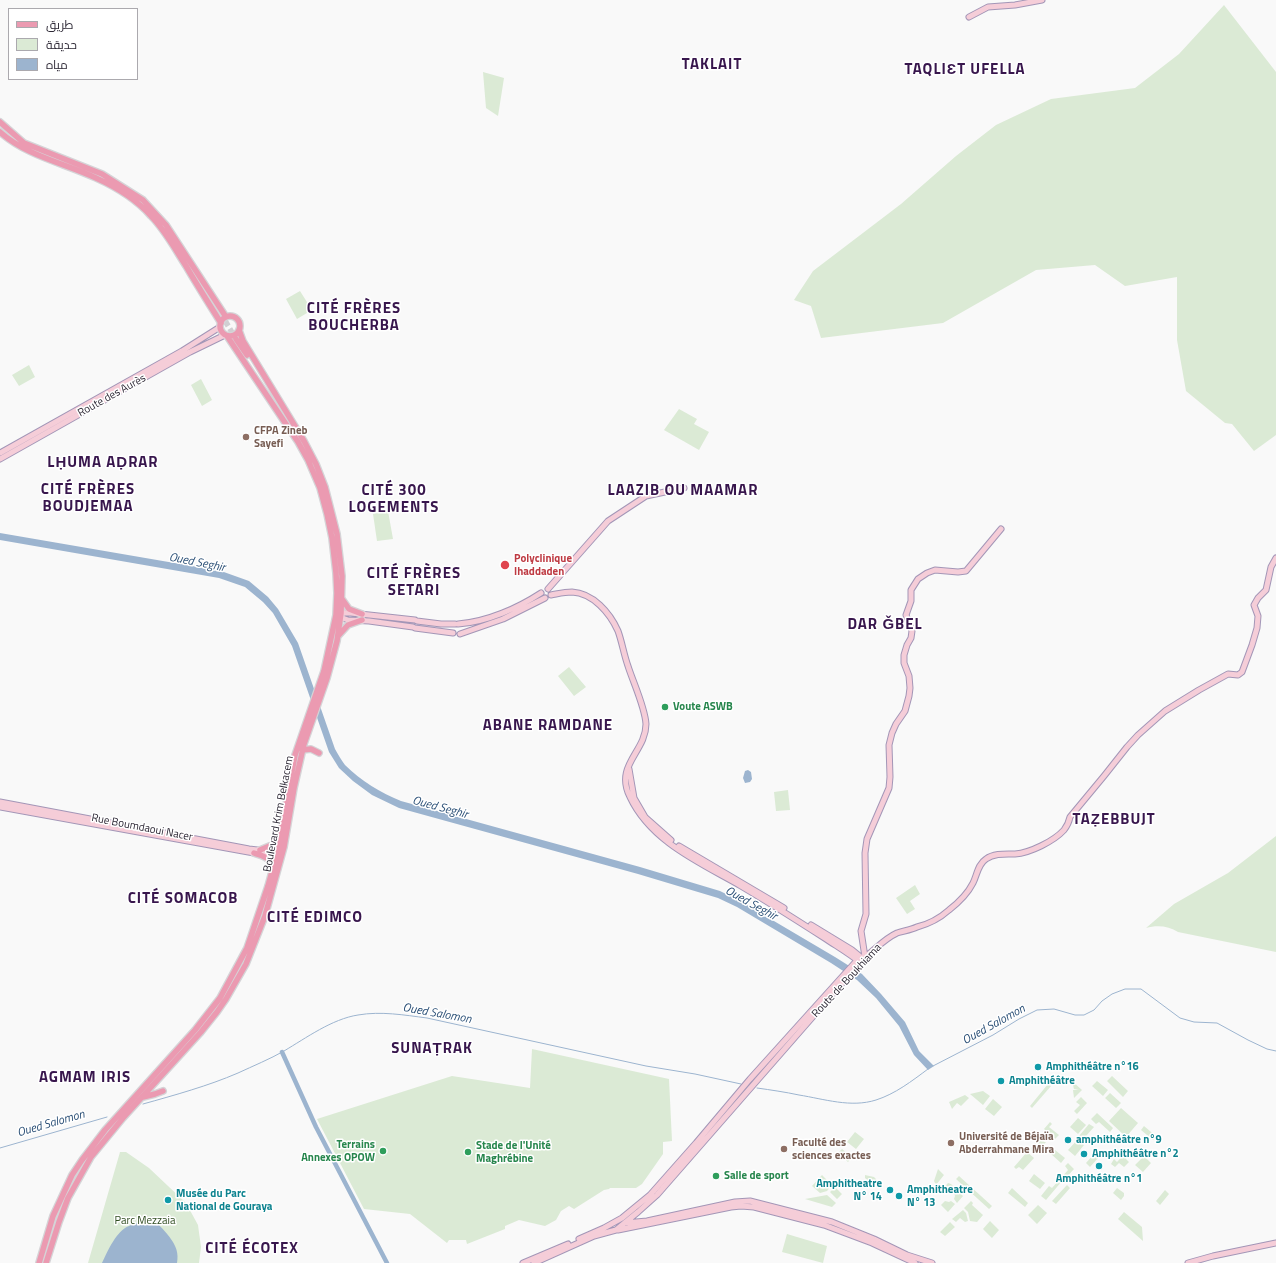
<!DOCTYPE html>
<meta charset="utf-8">
<style>
body{margin:0}
#map{position:relative;width:1276px;height:1263px;overflow:hidden;background:#f9f9f9;font-family:"Titillium Web",Cairo,sans-serif}
canvas{display:block}
.legend{position:absolute;left:8px;top:8px;width:130px;height:72px;box-sizing:border-box;background:#fff;border:1px solid #aba9ae;margin:0;padding:5px 7px;list-style:none;font-size:12px;color:#2d2835}
.legend li{display:flex;align-items:center;gap:8px;height:20px}
.legend b{width:20px;border:1px solid #aba9ae}
</style>
<div id="map">
<canvas width="1276" height="1263"></canvas>
<ul class="legend">
<li><b style="height:5px;background:#eb9ab1"></b>طريق</li>
<li><b style="height:11px;background:#dbead5"></b>حديقة</li>
<li><b style="height:11px;background:#9cb4cf"></b>مياه</li>
</ul>
</div>
<script>
const c = document.querySelector('canvas').getContext('2d');
c.lineJoin = 'round';
function fillPath(path, color) {
  c.fillStyle = color;
  c.fill(path, 'evenodd');
}
function trace(path, color, width, dash) {
  c.strokeStyle = color;
  c.lineWidth = width;
  c.lineCap = dash ? 'butt' : 'round';
  c.setLineDash(dash || []);
  c.stroke(path);
}
function write(font, color, halo, rows, align = 'center') {
  c.font = font + ' "Titillium Web",sans-serif';
  c.lineWidth = 3;
  c.setLineDash([]);
  c.textBaseline = 'middle';
  c.strokeStyle = halo;
  c.fillStyle = color;
  for (const [text, x, y, turn = 0] of rows) {
    c.save();
    c.translate(x, y);
    c.rotate((+turn || 0) * Math.PI / 180);
    c.textAlign = isNaN(turn) ? turn : align;
    if (halo) c.strokeText(text, 0, 0);
    c.fillText(text, 0, 0);
    c.restore();
  }
}
fillPath(new Path2D(`
 M1224 5 1276 72V435L1254 451 1232 424 1225 423 1186 391 1177 340V277L1125 286 1095 265 1036 270 943 323 821 338 811 306 794 300 813 271 901 204 956 156 996 125 1051 99 1135 88 1179 54Z
 M483 72 504 78 498 116 486 108Z
 M300 291 312 310 297 319 286 299Z
 M29 365 35 377 19 386 12 375Z
 M201 379 212 400 202 406 191 385Z
 M679 409 697 419 694 424 709 432 699 450 664 430Z
 M388 511 393 539 377 541 373 514Z
 M569 667 586 687 574 696 558 676Z
 M788 790 790 810 776 811 774 792Z
 M1276 836V952L1178 932C1169 926 1157 925 1146 928L1174 904 1228 873Z
 M915 885 920 894 910 901 915 909 907 914 896 898Z
 M532 1049 669 1079 672 1141 663 1142V1154L642 1184 636 1188H610L609 1189 604 1190 574 1209 569 1206 561 1211 556 1220 545 1226 519 1220 505 1226V1229L467 1244 466 1240H449L447 1243 410 1214 364 1209 317 1119 452 1076 530 1088Z
 M1112 1076 1128 1091 1123 1097 1107 1081Z
 M1072 1081 1082 1090 1074 1098 1073 1090H1079L1074 1089Z
 M1097 1081 1108 1090 1103 1096 1092 1086Z
 M1048 1084 1051 1086 1032 1108 1030 1106Z
 M983 1091 990 1096 983 1105 970 1094Z
 M1110 1093 1121 1103 1116 1108 1105 1098Z
 M965 1095 969 1098 961 1106 957 1103 952 1109 949 1102Z
 M1081 1097 1087 1103 1077 1114 1074 1111 1080 1105 1076 1102Z
 M993 1099 1002 1107 994 1116 985 1109Z
 M1121 1108 1138 1123 1126 1137 1109 1121Z
 M1097 1113 1113 1128 1110 1132 1099 1122 1096 1124 1091 1119Z
 M1078 1118 1086 1125 1078 1134 1070 1127Z
 M1050 1122 1052 1124 1049 1127 1059 1135 1055 1139 1044 1129Z
 M1089 1124 1094 1127 1086 1136 1089 1139 1086 1143 1079 1136Z
 M1144 1126 1157 1137 1153 1140 1141 1130Z
 M855 1132 864 1139 856 1149 847 1142Z
 M1078 1139 1084 1145 1075 1156 1068 1150Z
 M1038 1140 1046 1142 1035 1154 1030 1149Z
 M842 1149 852 1157 848 1162 838 1153Z
 M1129 1149 1130 1154 1126 1159 1129 1162 1124 1167 1119 1163 1115 1167 1111 1164 1114 1159 1117 1162Z
 M1055 1150 1065 1158 1061 1163 1051 1154Z
 M120 1152H126L149 1168 186 1203 198 1225 201 1247 199 1263H88Z
 M1027 1152 1034 1158 1023 1170 1019 1167 1016 1169 1014 1167Z
 M1094 1154 1098 1158 1090 1167 1086 1163Z
 M1144 1156 1151 1163 1143 1172 1135 1165Z
 M1068 1163 1074 1169 1064 1180 1061 1178 1068 1170 1065 1166Z
 M938 1169 944 1175 936 1185 934 1181Z
 M1034 1174 1045 1183 1040 1189 1029 1181Z
 M822 1175 832 1185 827 1191 820 1193 812 1186Z
 M865 1175 874 1177 879 1182 873 1185 865 1178Z
 M959 1176 992 1206 989 1209 956 1179Z
 M1060 1179 1062 1181 1046 1200 1041 1196 1049 1186 1052 1188Z
 M948 1183 951 1184 955 1188 952 1192H945L943 1189Z
 M1067 1185 1070 1188 1056 1204 1052 1201Z
 M835 1187 842 1194 837 1199 830 1192Z
 M1012 1188 1028 1203 1025 1207 1008 1193Z
 M1117 1188 1124 1193V1196L1121 1200 1113 1193Z
 M957 1190 963 1196 957 1203 954 1199 955 1196 954 1193Z
 M1165 1190 1169 1194 1160 1205 1156 1201Z
 M827 1195 836 1203 832 1207 805 1199Z
 M945 1201 949 1202 951 1201 955 1204 948 1212 941 1205Z
 M971 1201 973 1203 972 1205 983 1215 977 1222 970 1221 968 1212 964 1208Z
 M1038 1205 1047 1213 1037 1224 1028 1215Z
 M963 1210 966 1213 968 1221 965 1222 960 1218 956 1222 952 1219Z
 M1124 1212 1142 1227 1143 1241 1118 1219Z
 M990 1221 999 1230 992 1238 983 1229Z
 M950 1222 955 1227 945 1236 940 1232Z
 M787 1234 827 1246 823 1263 782 1252Z`), '#dbead5');
fillPath(new Path2D(`
 M0 533 221 571 249 581 268 597 278 609 298 643 335 749C338 754 341 760 345 765 361 781 381 793 401 801L640 867 720 891 740 901 835 957 862 974 881 994 905 1022 919 1051 934 1066 928 1070 914 1055 899 1026 876 998 857 980 831 963 737 907 718 898 638 874 399 808 372 795 353 781 339 768 329 752 292 646 273 613 263 602 245 587 219 578 0 540Z
 M748 770 751 772 752 779 750 782 745 783 743 778 745 771Z
 M154 1219C165 1233 181 1244 177 1263H102C108 1251 116 1231 129 1226 137 1222 146 1221 154 1219Z`), '#9cb4cf');
trace(new Path2D(`
 M933 1066 993 1035 1019 1019 1037 1010 1054 1009 1075 1015H1084L1094 1010 1102 1001 1112 994 1125 989H1141L1180 1018 1194 1022 1217 1023 1248 1040 1267 1049 1276 1051
 M757 1088C771 1090 785 1092 799 1095 824 1099 851 1108 876 1100 895 1094 912 1081 928 1069
 M143 1104C175 1095 208 1086 238 1073 253 1066 270 1059 284 1051 306 1038 332 1019 358 1015 381 1011 404 1015 427 1018L646 1066 695 1074 741 1084
 M0 1148 107 1117`), '#9cb4cf', 1);
trace(new Path2D(`
 M282 1052 316 1127 387 1263`), '#9cb4cf', 4.5);
trace(new Path2D(`
 M221 314 236 339`), '#d0cfd2', 5.5, [5.5, 3]);
const secondary = new Path2D(`
 M969 17 988 7 1015 5 1042 0
 M0 453 182 351 220 327
 M0 459 190 352 225 335
 M548 589 608 521 646 496 684 488
 M551 595C557 594 564 592 572 592 593 593 610 613 618 631 622 642 624 655 628 666 633 682 645 707 646 724 646 752 614 765 630 797 651 842 701 863 741 886 770 903 798 921 826 939 838 947 850 954 861 963
 M338 614 341 613H351L415 620
 M337 616 348 620 369 621 413 627
 M417 621 441 624H455
 M458 624C487 622 518 608 541 593
 M415 628 453 633
 M460 634 503 619 545 598
 M629 769 634 798 645 817 671 840
 M0 802 249 849 266 851 282 849
 M0 807 254 853 264 855 281 854
 M679 846 784 908
 M811 925 852 950 863 959
 M865 957 861 931 866 914 865 853 867 839 889 788 890 777 889 745 892 733 896 724 905 711 909 696 910 688 909 676 904 663V655L907 645 911 638 912 631 906 615 911 601V590L918 579 927 573 935 570 958 572 966 571 1001 529
 M625 1223 647 1221 735 1202 750 1201 832 1222 874 1239 907 1255 932 1263
 M618 1230 731 1207 741 1206 754 1207 824 1225 872 1243 915 1263
 M579 1239 604 1228 622 1218 650 1195 696 1143 750 1079 860 957
 M523 1263 568 1244
 M534 1263 594 1236 616 1230 638 1212 657 1195 865 957C876 949 884 939 897 933 903 931 911 930 917 927 929 924 940 918 949 910 958 903 968 893 973 883 977 875 978 864 986 859 994 853 1005 854 1015 854 1030 853 1054 841 1064 830 1067 826 1069 822 1070 817L1104 776 1127 747 1138 735 1165 711 1199 690 1228 674 1238 675 1242 672 1252 645 1257 628 1258 616 1254 605 1258 598 1266 590 1271 567 1276 558
 M1188 1263 1213 1256 1276 1243`);
const primary = new Path2D(`
 M0 122 24 143 102 174 143 200 166 225 226 317
 M0 132C27 156 64 163 96 178 116 187 136 199 151 216 165 230 175 249 186 266 197 285 209 304 221 323
 M220 326a10 10 0 1 1 20 0a10 10 0 1 1-20 0Z
 M236 339 247 355
 M342 599 349 609 362 614
 M338 636 348 625 362 620
 M302 750 311 749 319 753
 M260 850 272 845 279 836
 M254 853C265 857 271 857 271 870
 M143 1097 155 1094 163 1091
 M39 1263 53 1216 72 1175 82 1160 105 1130 195 1030 220 998 247 948 268 886 278 850 295 755 324 671 336 615 337 593 336 573 332 538 327 514 320 488 308 460 298 442 227 336
 M46 1263 59 1222 68 1198 91 1157 123 1118 201 1032 217 1012 226 999 246 964 265 916 284 847 294 788 304 744 327 678 337 641 341 613 342 576 337 534 325 487 316 464 304 441 243 341 239 330`);
trace(secondary, '#a396b7', 7);
trace(primary, '#d5d4d7', 8);
trace(secondary, '#f5cdd8', 5);
trace(primary, '#eb9ab1', 5.5);
for (const [x, y, r, color] of [
 [246,437,4,"#8d6e63"],
 [505,565,5,"#e0444e"],
 [665,707,4,"#2e9e5b"],
 [1038,1067,4,"#0f9aa8"],
 [1001,1081,4,"#0f9aa8"],
 [1068,1140,4,"#0f9aa8"],
 [951,1143,4,"#8d6e63"],
 [784,1149,4,"#8d6e63"],
 [383,1151,4,"#2e9e5b"],
 [468,1152,4,"#2e9e5b"],
 [1084,1154,4,"#0f9aa8"],
 [1099,1166,4,"#0f9aa8"],
 [716,1176,4,"#2e9e5b"],
 [890,1190,4,"#0f9aa8"],
 [899,1196,4,"#0f9aa8"],
 [168,1200,4,"#0f9aa8"]
]) {
  const dot = new Path2D();
  dot.arc(x, y, r, 0, 2 * Math.PI);
  c.fillStyle = color;
  c.fill(dot);
  trace(dot, '#fff', 1.5);
}
write('11px', '#2d2835', '#fff', [
 ["Route des Aurès",112,396,-29],
 ["Boulevard Krim Belkacem",279,814,-79],
 ["Rue Boumdaoui Nacer",142,828,11],
 ["Route de Boukhiama",847,981,-47]
]);
write('bold 11px', '#785e54', '#fff', [
 ["CFPA Zineb",254,431],
 ["Sayefi",254,444],
 ["Université de Béjaïa",959,1137],
 ["Abderrahmane Mira",959,1150],
 ["Faculté des",792,1143],
 ["sciences exactes",792,1156]
], 'left');
write('bold 11px', '#be3a42', '#fff', [
 ["Polyclinique",514,559],
 ["Ihaddaden",514,572]
], 'left');
write('bold 11px', '#27864d', '#fff', [
 ["Voute ASWB",673,707],
 ["Terrains",375,1145,"right"],
 ["Annexes OPOW",375,1158,"right"],
 ["Stade de l'Unité",476,1146],
 ["Maghrébine",476,1159],
 ["Salle de sport",724,1176]
], 'left');
write('bold 11px', '#0d838f', '#fff', [
 ["Amphithéâtre n°16",1046,1067],
 ["Amphithéâtre",1009,1081],
 ["amphithéâtre n°9",1076,1140],
 ["Amphithéâtre n°2",1092,1154],
 ["Amphithéâtre n°1",1099,1179,"center"],
 ["Amphitheatre",882,1184,"right"],
 ["N° 14",882,1197,"right"],
 ["Amphitheatre",907,1190],
 ["N° 13",907,1203],
 ["Musée du Parc",176,1194],
 ["National de Gouraya",176,1207]
], 'left');
write('11px', '#2f4c20', '#fff', [
 ["Parc Mezzaia",145,1221]
]);
write('italic 12px', '#2a4f76', '#fff', [
 ["Oued Seghir",197,563,11],
 ["Oued Seghir",440,808,15],
 ["Oued Seghir",751,904,29],
 ["Oued Salomon",437,1014,10],
 ["Oued Salomon",994,1025,-29],
 ["Oued Salomon",51,1124,-16]
]);
c.letterSpacing = '1px';
write('bold 15px', '#38164d', '#fff', [
 ["TAKLAIT",712,65],
 ["TAQLIƐT UFELLA",965,70],
 ["CITÉ FRÈRES",354,309],
 ["BOUCHERBA",354,326],
 ["LḤUMA AḌRAR",103,463],
 ["CITÉ FRÈRES",88,490],
 ["BOUDJEMAA",88,507],
 ["CITÉ 300",394,491],
 ["LOGEMENTS",394,508],
 ["LAAZIB OU MAAMAR",683,491],
 ["CITÉ FRÈRES",414,574],
 ["SETARI",414,591],
 ["DAR ǦBEL",885,625],
 ["ABANE RAMDANE",548,726],
 ["TAẒEBBUJT",1114,820],
 ["CITÉ SOMACOB",183,899],
 ["CITÉ EDIMCO",315,918],
 ["SUNAṬRAK",432,1049],
 ["AGMAM IRIS",85,1078],
 ["CITÉ ÉCOTEX",252,1249]
]);
c.letterSpacing = '0px';
</script>
